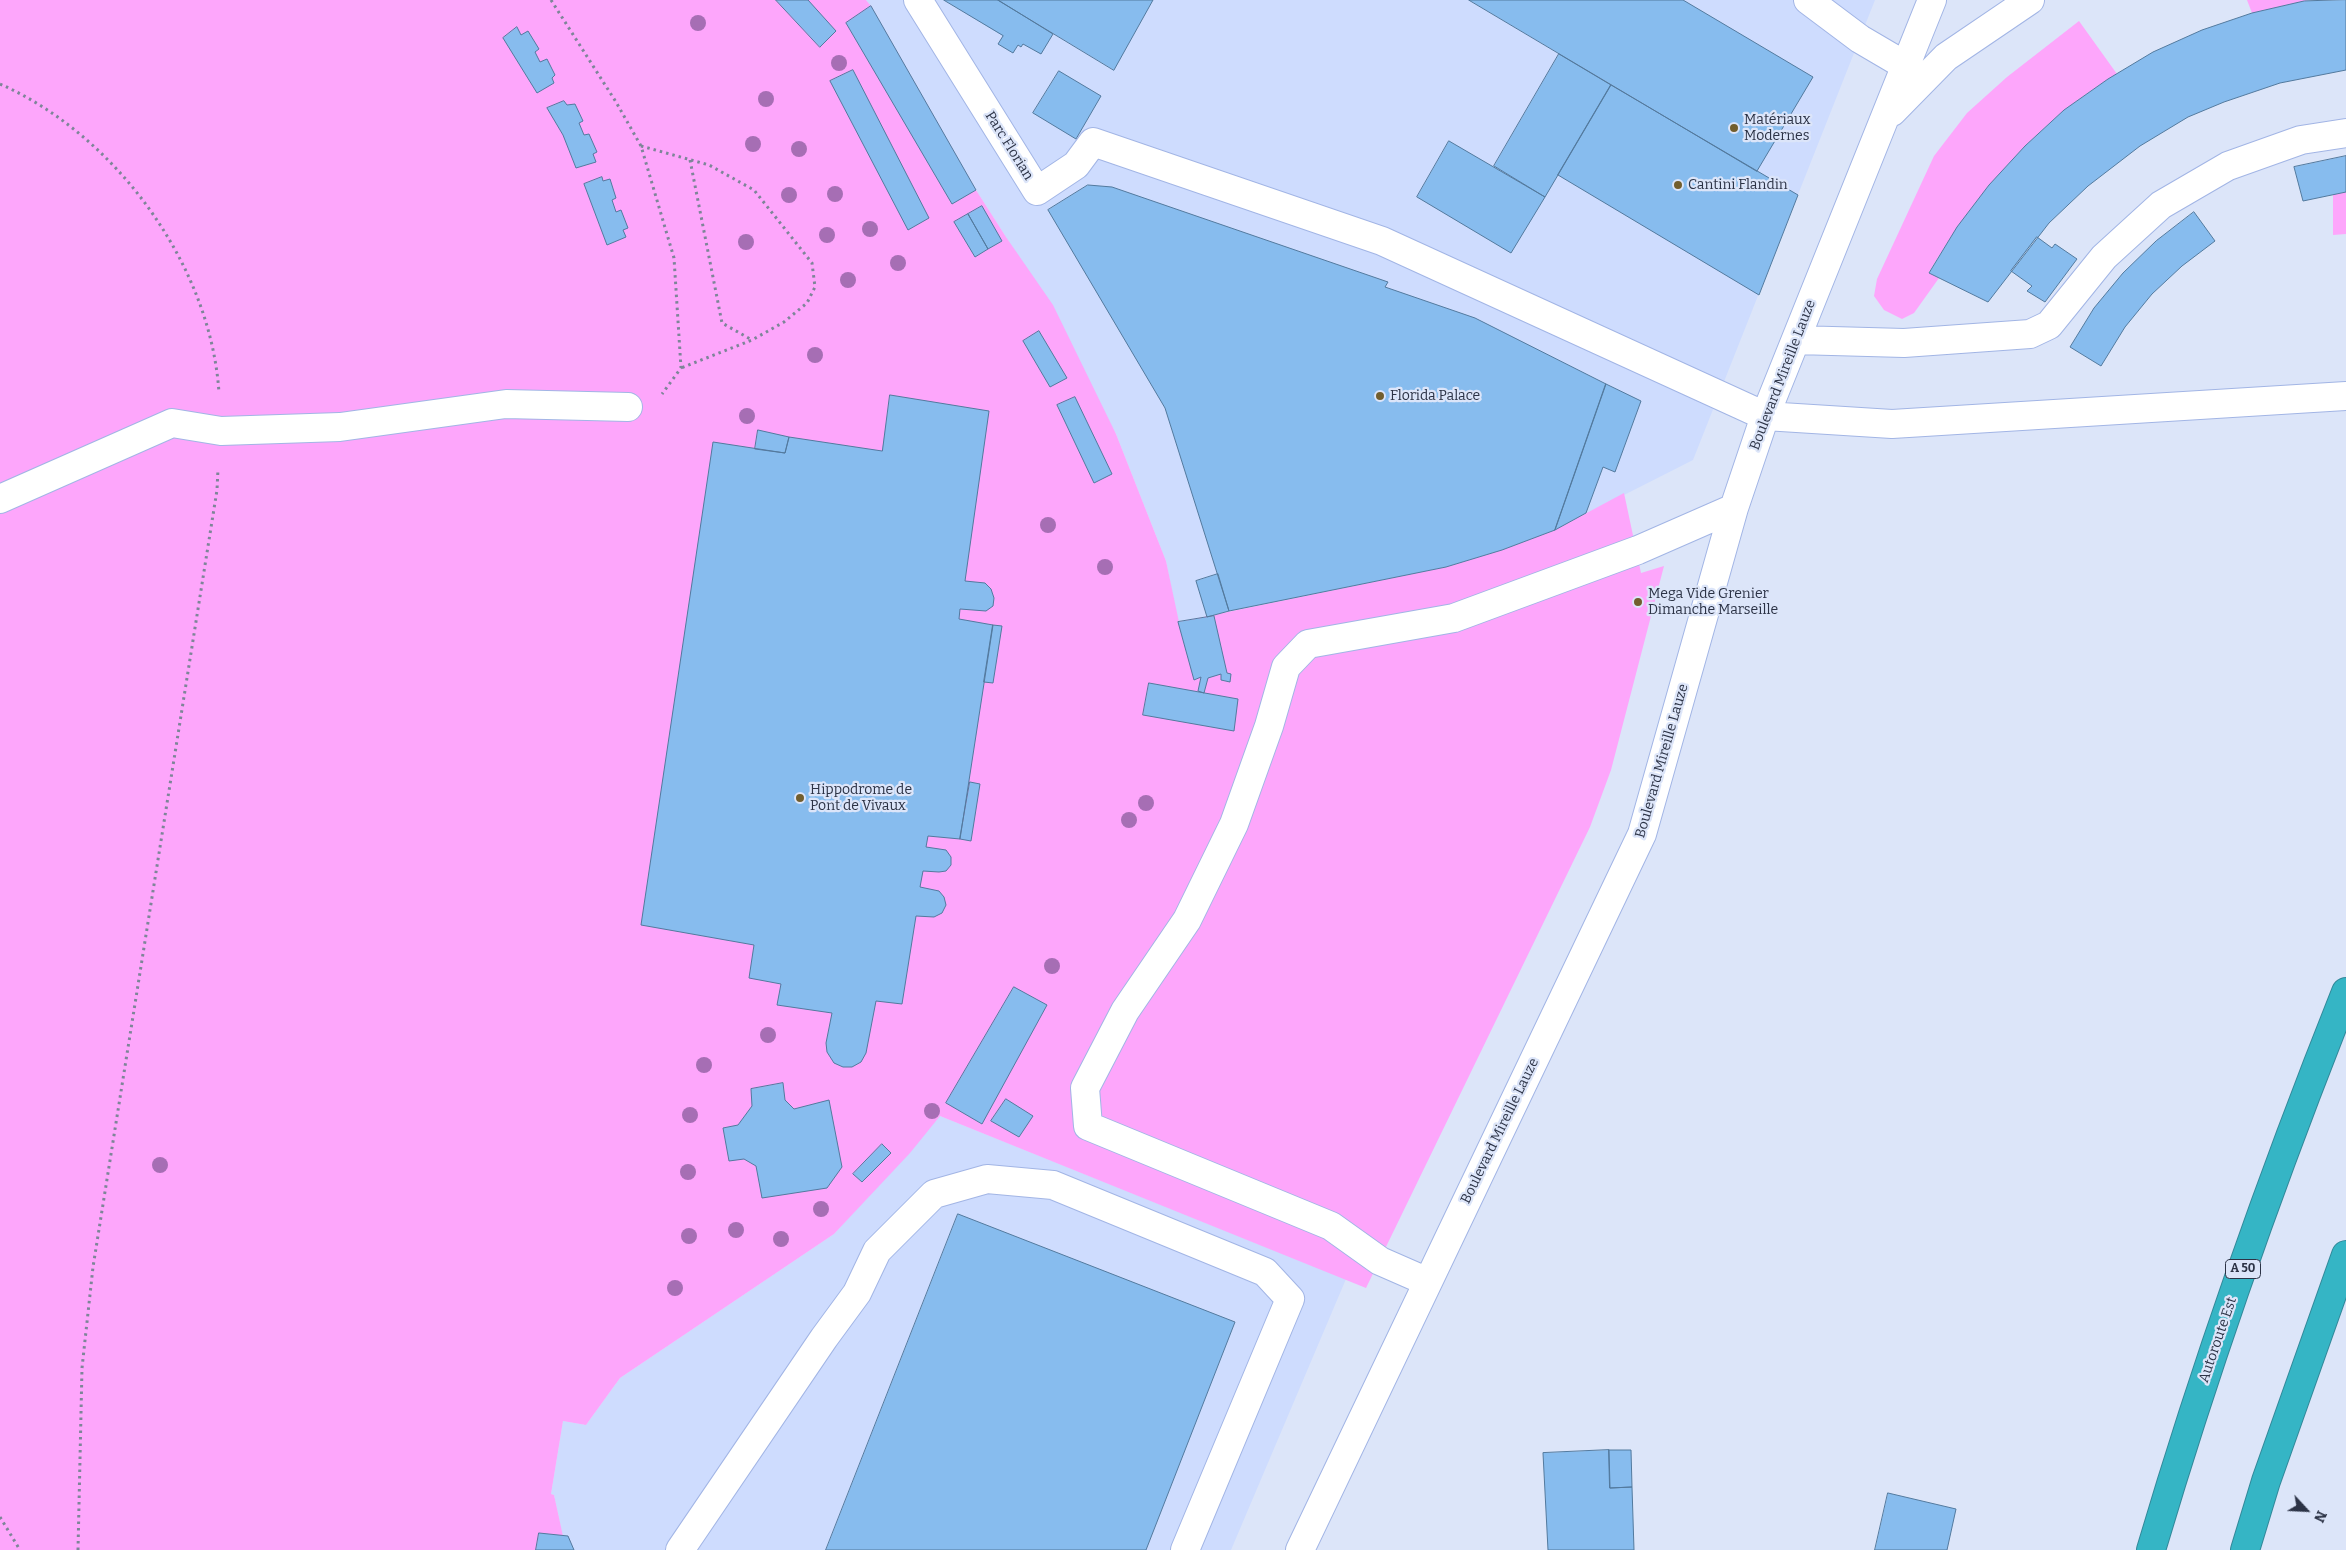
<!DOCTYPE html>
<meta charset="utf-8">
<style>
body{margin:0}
#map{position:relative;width:2346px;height:1550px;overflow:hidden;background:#dce5f9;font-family:Bitter,serif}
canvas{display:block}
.north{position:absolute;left:2281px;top:1485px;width:50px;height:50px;-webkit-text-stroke:4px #dce5f9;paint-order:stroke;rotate:115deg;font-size:14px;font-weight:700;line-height:20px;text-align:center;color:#2c3346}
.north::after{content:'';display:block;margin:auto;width:18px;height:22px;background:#2c3346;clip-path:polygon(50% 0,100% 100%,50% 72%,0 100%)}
</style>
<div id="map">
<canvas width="2346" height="1550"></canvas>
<div class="north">N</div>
</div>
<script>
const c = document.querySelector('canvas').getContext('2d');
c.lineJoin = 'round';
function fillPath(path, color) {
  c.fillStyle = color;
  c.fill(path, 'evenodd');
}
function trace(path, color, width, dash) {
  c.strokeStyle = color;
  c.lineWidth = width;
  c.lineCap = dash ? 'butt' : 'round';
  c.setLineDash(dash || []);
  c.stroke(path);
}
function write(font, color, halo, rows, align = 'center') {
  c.font = font + ' Bitter,serif';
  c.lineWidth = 4.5;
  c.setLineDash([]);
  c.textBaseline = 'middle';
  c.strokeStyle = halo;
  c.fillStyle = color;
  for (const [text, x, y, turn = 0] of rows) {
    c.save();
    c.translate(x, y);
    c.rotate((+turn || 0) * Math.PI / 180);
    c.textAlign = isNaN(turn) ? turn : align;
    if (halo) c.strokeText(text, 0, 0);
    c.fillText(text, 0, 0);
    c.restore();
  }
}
fillPath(new Path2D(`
 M866 0H1875L1693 460 1555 530 1502 550 1446 567 1178 622 1166 561 1116 434 1006 237 976 190 871 6Z
 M940 1116 1346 1279 1231 1550H574L563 1537 554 1495 551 1494 563 1421 586 1425 620 1378 834 1234Z`), '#cedcfe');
fillPath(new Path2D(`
 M0 0H866L871 6 976 190 1006 237 1053 305 1116 434 1166 561 1179 622 1446 567 1502 550 1555 530 1624 493 1641 573 1664 566 1611 770 1590 827 1366 1288 940 1116 910 1153 834 1234 620 1378 586 1425 563 1421 551 1494 554 1495 563 1536H568L574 1550H0Z
 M2247 0H2309L2252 13Z
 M2079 21 2117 74C2036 122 1977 193 1929 272L1939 278 1914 313 1902 319 1884 310 1874 296 1877 279 1934 156 1967 113 2007 77Z
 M2346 192V234L2333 235V194Z`), '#fda6fb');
const building = new Path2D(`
 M776 0H808L836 31 820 47Z
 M944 0H998L1053 34 1041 54 1023 44 1021 47 1018 45 1013 53 998 44 1003 36Z
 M998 0H1153L1114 70Z
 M1469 0H1683L1813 77 1757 171Z
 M2346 0V70L2280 83 2224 102 2188 117 2140 146 2088 186 2049 223 1988 302 1929 273 1957 227 1989 185 2025 146 2064 110 2108 79 2153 52 2202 30 2252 13 2304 1Z
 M871 6 976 190 952 204 846 23Z
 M517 27 521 35 528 31 539 49 535 52 540 62 547 59 555 75 552 78 554 83 537 93 503 38Z
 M1559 54 1611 85 1545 197 1494 166Z
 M853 70 929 218 908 230 830 81Z
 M1059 71 1101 96 1076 139 1033 113Z
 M1611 85 1798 195 1759 295 1558 175Z
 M564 101 567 105 575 104 583 121 579 123 584 135 589 134 597 152 593 154 596 162 576 168 563 135 547 108Z
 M1449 141 1545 197 1511 253 1417 197Z
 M2346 156V192L2303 201 2294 167Z
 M602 177 603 181 610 179 616 198 612 200 616 212 621 210 628 228 623 230 626 237 607 245 584 184Z
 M1088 185 1112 187 1388 282 1385 287 1475 318 1606 384 1555 530 1502 550 1446 567 1229 611 1165 408 1048 210Z
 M982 206 1002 241 988 249 968 214Z
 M2194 212 2215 241 2182 266 2152 294 2125 327 2101 366 2070 347 2094 308 2123 273 2156 241Z
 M968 214 988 249 975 257 954 222Z
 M2037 237 2052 248 2055 244 2077 259 2045 302 2027 291 2032 286 2011 271Z
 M1039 331 1067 378 1050 387 1023 341Z
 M1606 384 1641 401 1615 472 1603 467 1586 513 1555 530Z
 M890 395 989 411 965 581 985 583 991 589 994 598 993 606 986 611 960 609 959 619 993 625 960 839 928 836 926 847 946 850 951 857V865L946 871 939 872 923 871 920 887 939 891 944 897 946 905 942 913 934 917 916 916 902 1004 876 1001 866 1053 861 1062 852 1067H843L834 1063 827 1052 826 1043 832 1013 777 1005 781 984 749 978 754 945 641 925 713 442 785 453 789 437 882 451Z
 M1075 397 1112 474 1094 483 1057 405Z
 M758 430 789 437 785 453 755 449Z
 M1218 574 1229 611 1207 617 1196 581Z
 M1214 616 1227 673 1231 674 1230 682 1221 680V674L1208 678 1204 693 1198 691 1201 677 1194 680 1178 622Z
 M993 625 1002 626 993 683 984 682Z
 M1149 683 1238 699 1234 731 1143 715Z
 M970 782 980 784 971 841 960 839Z
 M1014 987 1047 1005 982 1124 946 1103Z
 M783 1083 785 1100 794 1109 829 1100 842 1167 827 1188 762 1198 756 1166 744 1159 729 1161 723 1128 738 1125 752 1106 751 1089Z
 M1006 1099 1033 1116 1019 1137 991 1121Z
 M882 1144 891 1153 862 1182 853 1174Z
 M958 1214 1235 1322 1146 1550H826Z
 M1609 1450 1610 1488 1632 1487 1634 1550H1548L1543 1453Z
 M1609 1450H1631L1632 1487 1610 1488Z
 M1888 1493 1956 1509 1947 1550H1875Z
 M539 1533 568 1536 574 1550H536Z`);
fillPath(building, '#87bcee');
trace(building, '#537a9e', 1);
const minor = new Path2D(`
 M918 0 1037 191 1076 165 1093 142 1382 241 1765 416 1892 424 2346 396
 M1808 0 1860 39 1906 66
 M1892 112 1946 57 2030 0
 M1796 340 1904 343 2030 334 2049 325 2104 257 2161 205 2228 166 2301 140 2346 133
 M0 499 172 423 221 431 340 427 506 404 628 407
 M1428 1282 1380 1261 1331 1226 1088 1126 1085 1088 1125 1011 1187 920 1234 824 1269 726 1286 667 1308 644 1454 618 1638 550 1734 508
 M680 1550 824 1338 857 1293 877 1251 934 1194 987 1179 1053 1185 1265 1272 1290 1299 1185 1550
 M1300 1550 1642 834 1734 508 1765 416 1932 0`);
const highway = new Path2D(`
 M2151 1550C2207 1361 2273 1175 2346 992
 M2245 1550 2266 1481 2346 1255`);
trace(minor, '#a2b5e5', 30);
trace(highway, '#328899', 30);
trace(new Path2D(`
 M551 0 616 102 641 146 674 258 681 368 662 394
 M0 84C116 135 211 266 219 393
 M641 146 709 165 754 190 812 263 815 287 807 303 784 322 752 340 681 368
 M690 160 722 323 752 340
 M0 1517 20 1550
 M78 1550 82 1368 93 1267 217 490 218 469`), '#7d8598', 3, [2.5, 4]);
trace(minor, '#fff', 28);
trace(highway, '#35b5c5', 28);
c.fillStyle = '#a66eb4';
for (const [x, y] of [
 [698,23],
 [839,63],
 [766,99],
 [753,144],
 [799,149],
 [835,194],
 [789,195],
 [870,229],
 [827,235],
 [746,242],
 [898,263],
 [848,280],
 [815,355],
 [747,416],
 [1048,525],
 [1105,567],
 [1146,803],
 [1129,820],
 [1052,966],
 [768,1035],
 [704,1065],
 [932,1111],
 [690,1115],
 [160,1165],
 [688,1172],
 [821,1209],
 [736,1230],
 [689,1236],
 [781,1239],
 [675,1288]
]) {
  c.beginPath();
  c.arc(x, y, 8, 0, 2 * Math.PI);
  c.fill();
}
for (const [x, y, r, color] of [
 [1734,128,5,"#725e2d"],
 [1678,185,5,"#725e2d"],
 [1380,396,5,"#725e2d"],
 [1638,602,5,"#725e2d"],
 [800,798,5,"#725e2d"]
]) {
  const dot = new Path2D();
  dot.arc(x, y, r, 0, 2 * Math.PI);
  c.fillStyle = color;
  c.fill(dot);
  trace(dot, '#dce5f9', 2);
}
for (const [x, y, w] of [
 [2243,1269,35]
]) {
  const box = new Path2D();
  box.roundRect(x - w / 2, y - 9.5, w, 19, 4);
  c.fillStyle = '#dce5f9';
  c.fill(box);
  trace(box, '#2c3346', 1);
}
write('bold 12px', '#2c3346', null, [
 ["A 50",2243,1269]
]);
write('14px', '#2c3346', '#dce5f9', [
 ["Matériaux",1744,120],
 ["Modernes",1744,136],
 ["Cantini Flandin",1688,185],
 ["Florida Palace",1390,396],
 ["Mega Vide Grenier",1648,594],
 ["Dimanche Marseille",1648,610],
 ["Hippodrome de",810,790],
 ["Pont de Vivaux",810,806]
], 'left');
write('14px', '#2c3346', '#dce5f9', [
 ["Parc Florian",1009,146,58],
 ["Boulevard Mireille Lauze",1783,375,-69],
 ["Boulevard Mireille Lauze",1662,761,-74],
 ["Boulevard Mireille Lauze",1500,1131,-64],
 ["Autoroute Est",2218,1340,-71]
]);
</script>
